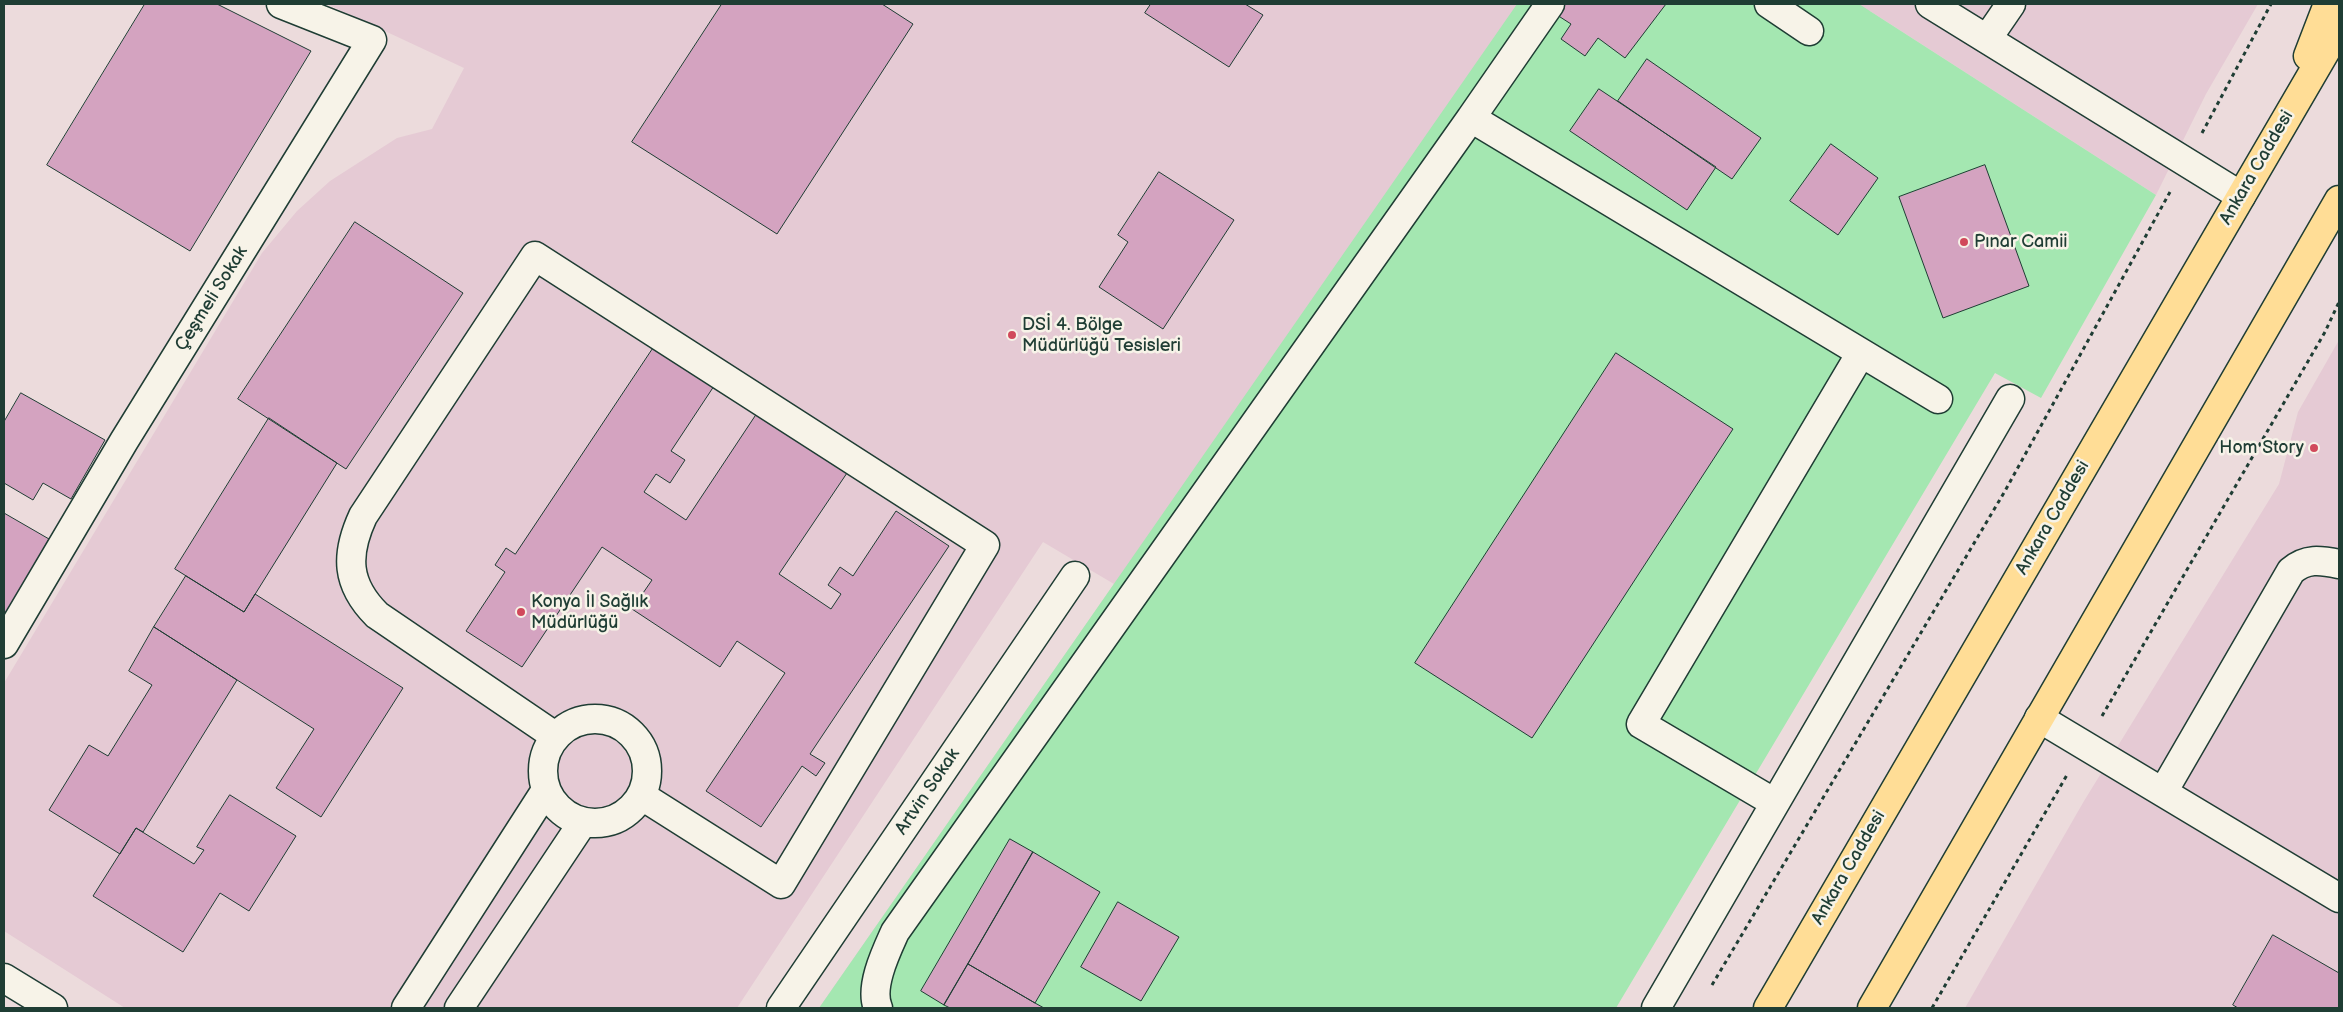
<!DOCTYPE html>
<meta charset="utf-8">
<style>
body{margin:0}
#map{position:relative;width:2343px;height:1012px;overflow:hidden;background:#ecdbdc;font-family:"Balsamiq Sans",sans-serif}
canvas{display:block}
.frame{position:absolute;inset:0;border:5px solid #1f3d34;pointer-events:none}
</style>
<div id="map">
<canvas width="2343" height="1012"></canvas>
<div class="frame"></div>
</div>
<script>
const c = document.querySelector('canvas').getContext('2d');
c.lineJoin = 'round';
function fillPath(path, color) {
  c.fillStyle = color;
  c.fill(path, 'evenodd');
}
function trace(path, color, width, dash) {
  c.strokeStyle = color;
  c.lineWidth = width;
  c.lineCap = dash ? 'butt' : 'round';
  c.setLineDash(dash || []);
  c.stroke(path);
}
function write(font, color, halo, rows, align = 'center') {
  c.font = font + ' "Balsamiq Sans",sans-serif';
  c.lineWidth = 5;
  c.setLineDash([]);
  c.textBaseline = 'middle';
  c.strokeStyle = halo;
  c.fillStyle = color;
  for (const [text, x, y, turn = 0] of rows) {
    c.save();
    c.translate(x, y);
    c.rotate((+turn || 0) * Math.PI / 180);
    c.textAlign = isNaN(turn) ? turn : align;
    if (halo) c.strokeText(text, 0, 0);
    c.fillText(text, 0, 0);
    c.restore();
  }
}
fillPath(new Path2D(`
 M327 4H2258L2206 94 2156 195 1870 11 1616 1008H819L1114 584 1043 542 737 1008H125L4 931V683L262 253 297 211 330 181 397 138 432 129 464 68Z
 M2339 340V1008H1965L2084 801 2279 484 2298 412Z`), '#e5cad4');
fillPath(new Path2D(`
 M1517 4H1859L2156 195 2041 398 1995 373 1616 1008H819Z`), '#a4e7b1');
const building = new Path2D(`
 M145 4H217L311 51 190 251 47 165Z
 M722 4H882L913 24 777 234 632 142Z
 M1151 4H1245L1263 15 1229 67 1145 13Z
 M1565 4H1666L1625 58 1598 38 1585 56 1561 39 1571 24 1557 15Z
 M1647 59 1761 138 1732 179 1618 101Z
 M1599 89 1716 167 1687 210 1570 131Z
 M1831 144 1878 178 1838 235 1790 201Z
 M1985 165 2029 286 1943 318 1899 197Z
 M1159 172 1234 220 1163 329 1099 287 1128 242 1118 235Z
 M355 222 463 293 346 469 238 399Z
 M656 344 716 383 671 451 685 460 670 483 656 474 644 492 686 520 757 413 847 473 779 574 831 609 841 594 828 585 840 567 853 576 896 511 949 546 810 754 825 763 816 776 802 766 761 827 706 791 785 673 737 641 720 667 632 609 652 580 602 547 522 667 466 631 505 572 495 565 506 548 515 554Z
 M1616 353 1733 429 1532 738 1415 663Z
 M21 393 105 440 71 499 43 483 33 500 4 483V422Z
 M269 418 337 463 244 612 175 569Z
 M4 513 49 539 4 618Z
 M186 576 244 612 255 594 403 688 321 817 276 788 314 729 154 627Z
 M154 627 237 680 143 832 136 828 120 854 49 810 89 745 108 756 152 685 129 671Z
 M230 795 296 836 249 911 220 893 183 952 93 896 136 828 194 864 204 850 197 847Z
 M1010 839 1033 852 944 1005 921 991Z
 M1033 852 1100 892 1035 1003 968 964Z
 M1118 902 1179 937 1141 1001 1081 967Z
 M2273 935 2339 973V1008H2238L2233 1005Z
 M968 964 1035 1003 1044 1008H950L944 1005Z`);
fillPath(building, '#d4a3c0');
trace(building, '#1f3d34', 1);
const minor = new Path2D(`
 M1550 4 1471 118 1938 399
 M1769 4 1809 31
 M1930 4 2241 196
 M1987 39 2011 4
 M4 644 124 441 372 40 281 4
 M2039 718 2339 898
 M543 771a52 52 0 1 1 104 0a52 52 0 1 1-104 0Z
 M555 736 377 615C346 584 345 555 363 516L535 256 985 545 781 884 642 796
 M2163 792 2291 571C2306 558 2320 560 2339 564
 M1775 803 1641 724 1861 353
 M4 978 53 1008
 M406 1008 546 790
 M459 1008 583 822
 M781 1008 1075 576
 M878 1008C869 987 886 952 895 932L1471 118
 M1656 1008 2010 399`);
const major = new Path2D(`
 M2308 56 2328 4
 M1768 1008 2339 28
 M1872 1008 2339 200`);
trace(minor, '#1f3d34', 31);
trace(major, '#1f3d34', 31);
trace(new Path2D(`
 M2202 133 2271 4
 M2102 716 2325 332 2339 302
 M1712 985 2005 491 2170 192
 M1932 1008 2067 775`), '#1f3d34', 3, [4, 4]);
trace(minor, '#f7f3e8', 28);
trace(major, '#ffdd96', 28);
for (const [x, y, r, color] of [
 [1964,242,5,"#d1495b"],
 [1012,335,5,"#d1495b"],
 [2314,448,5,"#d1495b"],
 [521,612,5,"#d1495b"]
]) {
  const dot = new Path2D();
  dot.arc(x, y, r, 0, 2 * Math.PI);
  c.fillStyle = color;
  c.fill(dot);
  trace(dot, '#f7f3e8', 2);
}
write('18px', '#1f3d34', '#f7f3e8', [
 ["Ankara Caddesi",2257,168,-60],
 ["Çeşmeli Sokak",212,299,-58],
 ["Ankara Caddesi",2053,518,-60],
 ["Artvin Sokak",928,792,-56],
 ["Ankara Caddesi",1849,868,-60]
]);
write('18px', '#1f3d34', '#f7f3e8', [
 ["Pınar Camii",1974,242],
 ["DSİ 4. Bölge",1022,325],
 ["Müdürlüğü Tesisleri",1022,346],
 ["Hom Story",2304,448,"right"],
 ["Konya İl Sağlık",531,602],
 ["Müdürlüğü",531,623]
], 'left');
</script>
